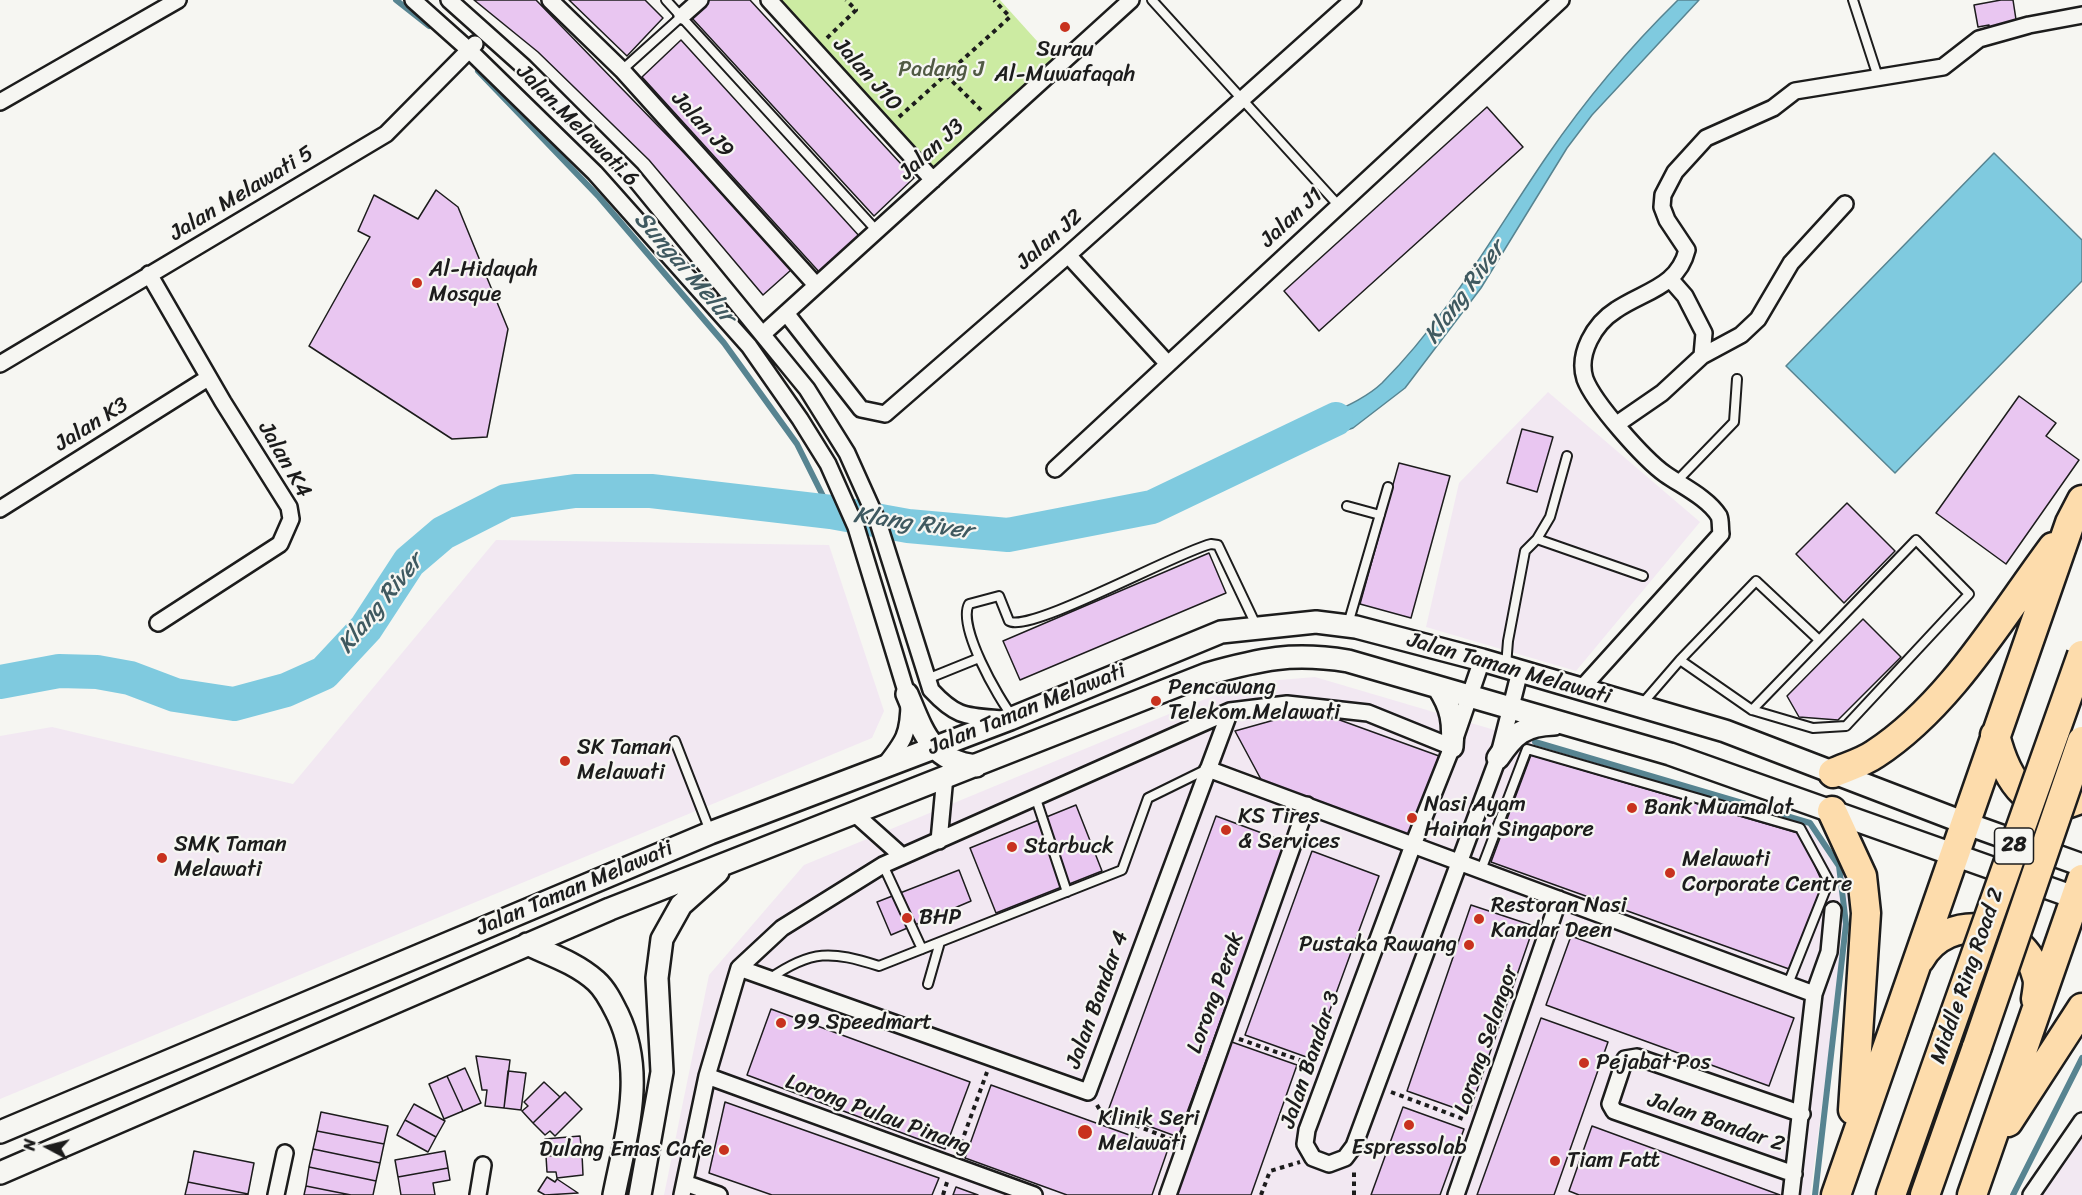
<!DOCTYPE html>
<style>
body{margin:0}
#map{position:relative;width:2082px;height:1195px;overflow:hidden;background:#f6f6f2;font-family:Sriracha,sans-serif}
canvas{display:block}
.north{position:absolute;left:18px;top:1117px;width:60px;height:60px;-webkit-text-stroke:4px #f6f6f2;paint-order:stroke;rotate:277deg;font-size:16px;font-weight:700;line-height:24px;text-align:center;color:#1c1c1c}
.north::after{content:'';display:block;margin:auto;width:21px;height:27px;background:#1c1c1c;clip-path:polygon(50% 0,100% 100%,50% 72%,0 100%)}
</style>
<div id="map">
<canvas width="2082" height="1195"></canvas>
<div class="north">N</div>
</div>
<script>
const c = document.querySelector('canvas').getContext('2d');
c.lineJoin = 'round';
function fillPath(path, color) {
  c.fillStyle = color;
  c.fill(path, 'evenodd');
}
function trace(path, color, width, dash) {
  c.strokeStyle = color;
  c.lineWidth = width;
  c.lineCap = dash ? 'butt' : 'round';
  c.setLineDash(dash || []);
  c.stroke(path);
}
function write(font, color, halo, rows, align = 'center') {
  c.font = font + ' Sriracha,sans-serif';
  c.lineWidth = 4.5;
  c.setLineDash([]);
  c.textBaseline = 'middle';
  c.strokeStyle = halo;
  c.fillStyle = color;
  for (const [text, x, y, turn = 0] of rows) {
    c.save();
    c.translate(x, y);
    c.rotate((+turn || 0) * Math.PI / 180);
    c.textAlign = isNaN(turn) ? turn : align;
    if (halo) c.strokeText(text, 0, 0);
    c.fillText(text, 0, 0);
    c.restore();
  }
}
fillPath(new Path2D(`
 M1548 392 1700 522 1576 671 1426 627 1459 483Z
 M496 540 829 545 884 711 872 738 0 1099V736L52 727 293 784Z
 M1315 677 1803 821 1852 881 1810 1195H664L709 975 804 865 1244 683Z
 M2082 1134V1195H2040Z`), '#f2e8f2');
fillPath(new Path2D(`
 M780 0H1000L1055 61 936 171Z`), '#cceba2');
const water = new Path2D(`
 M1678 0H1699L1592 115 1567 148 1481 288 1405 388 1353 428 1299 446 1292 434C1319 416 1359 405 1382 383 1449 316 1494 233 1547 156 1586 99 1629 48 1678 0Z
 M1994 153 2082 240V281L1895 473 1786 366Z`);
fillPath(water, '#7fcadf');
trace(water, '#578491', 1.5);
trace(new Path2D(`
 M396 0 429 26
 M478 71 599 197 724 343 797 444 831 512
 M1535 742 1810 823 1839 866 1846 924 1815 1195
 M2013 1195 2082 1058`), '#578491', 6);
trace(new Path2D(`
 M0 682 59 671 97 672 130 678 175 695 234 704 286 690 324 673 366 628 409 562 443 533 506 501 575 491H651L831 512 908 526 1008 535 1152 507 1336 419`), '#7fcadf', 34);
const building = new Path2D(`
 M474 0H536L692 161 791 270 763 295 649 160 538 52Z
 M569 0H645L663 18 627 56Z
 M709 0H750L914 178 874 216 691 17Z
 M2001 0H2013L2017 26 1990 31 1989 25 1978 27 1974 5Z
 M681 40 861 238 821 274 642 77Z
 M1487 107 1523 147 1319 331 1284 291Z
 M436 190 458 207 508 329 487 437 452 439 309 346 370 237 358 231 374 195 418 219Z
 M2019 396 2056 423 2046 436 2079 460 2006 564 1936 513Z
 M1522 429 1553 437 1537 492 1507 483Z
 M1399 463 1450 476 1411 618 1360 604Z
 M1847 503 1895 551 1844 603 1796 554Z
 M1209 553 1226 593 1020 680 1003 641Z
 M1863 619 1901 657 1838 720 1799 717 1787 696Z
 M1285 717 1337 719 1439 756 1409 836 1264 785 1235 731Z
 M1531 755 1801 834 1823 884 1789 969 1491 862Z
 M1076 805 1102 871 996 913 970 848Z
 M1216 816 1286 842 1178 1137 1108 1111Z
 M1312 851 1379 876 1312 1059 1245 1035Z
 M959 870 971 901 891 935 877 902Z
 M1471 905 1534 926 1469 1113 1407 1091Z
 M1571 936 1794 1018 1769 1086 1546 1005Z
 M771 1009 970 1082 945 1149 747 1075Z
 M1541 1018 1608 1042 1554 1195H1477Z
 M1229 1041 1297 1065 1251 1195H1176Z
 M476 1056 510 1060 504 1108 485 1106 487 1090H482Z
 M465 1068 481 1103 463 1111 447 1076Z
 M508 1071 526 1073 521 1110 504 1108Z
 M447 1076 463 1111 444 1119 429 1084Z
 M544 1082 560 1097 533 1123 522 1111 528 1106 524 1102Z
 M991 1085 1168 1149 1152 1195H1067L965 1158Z
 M565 1092 582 1109 555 1136 550 1131 545 1135 533 1123Z
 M725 1102 939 1178 932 1195H772L709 1173Z
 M414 1104 445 1121 436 1137 405 1120Z
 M1403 1107 1464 1129 1440 1195H1371Z
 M321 1112 388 1126 384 1144 317 1131Z
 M405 1120 436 1137 428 1152 397 1135Z
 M1592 1126 1780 1195H1579L1569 1191Z
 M317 1131 384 1144 380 1163 313 1149Z
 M580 1136 582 1154 546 1156 545 1139Z
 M313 1149 380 1163 376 1181 309 1167Z
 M194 1151 254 1163 248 1194 188 1182Z
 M445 1151 448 1168 398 1177 395 1160Z
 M582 1154 583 1175 557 1178 556 1172H547L546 1156Z
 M309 1167 376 1181 373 1195H351L306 1186Z
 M448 1168 450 1180 433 1183 435 1195H401L398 1177Z
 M547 1177 555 1182 557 1179 578 1193 545 1195 538 1191Z
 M188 1182 248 1194V1195H185Z
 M306 1186 351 1195H304Z
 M956 1187 978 1195H953Z`);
fillPath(building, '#e9c6f1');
trace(building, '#1c1c1c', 1.5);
const lane = new Path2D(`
 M666 0 877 231
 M1152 0 1339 206
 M1853 0 1878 77
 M622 70 682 16
 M1676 482 1734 422 1737 379
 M1347 506 1380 515
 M1537 539 1643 576
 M1348 624 1388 487
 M1680 660 1756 581 1819 640
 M1506 666 1508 641 1525 551 1537 539 1550 517 1567 456
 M927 679 979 658
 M1642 704 1680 660 1752 710 1813 728 1846 726 1969 594 1916 540 1752 710
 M1013 717C998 698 957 626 969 604L999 596 1009 621C1029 634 1179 551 1211 544L1218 545 1256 625
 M675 741 710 831
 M1036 799 1067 892
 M883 865 922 949
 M1481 870 1527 749 1800 828 1829 881 1788 984
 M769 979C812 949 831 951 879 966L1122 870 1148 798 1207 769
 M928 984 940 942`);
const street = new Path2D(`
 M413 0 469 50 595 173 749 346 800 419 828 464 856 527 909 701C909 734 904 741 884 766
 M449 0 524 67 631 174 807 389 847 453 878 522 931 690C957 718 966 716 1003 719
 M550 0 622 70 816 285
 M769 0 933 180
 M682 16 700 0
 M0 102 178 0
 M1068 255 1168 364
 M149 274 223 402 289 507 291 519 280 544 158 623
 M786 313 861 409 885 414 1068 255 1353 0
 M764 333 1131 0
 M1702 356 1741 335 1758 319 1791 263 1845 204
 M0 364 386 134 475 44
 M1617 424 1662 393 1702 356 1704 333 1685 296 1671 280
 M1055 469 1561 0
 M0 509 208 378
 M1482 660 1452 747 1413 845 1307 1130 1305 1144 1313 1158 1329 1164 1345 1158 1354 1146 1498 758 1520 671
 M1581 689 1721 534C1720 528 1721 521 1719 516 1708 498 1682 486 1665 474 1644 459 1594 403 1585 379 1577 354 1594 324 1616 310 1644 291 1678 287 1687 250L1667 220 1662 207 1663 195 1675 172 1706 138 1773 108 1795 91 1943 67 1979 39 2029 25 2082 15
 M1208 769 1814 994
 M855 814 902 856
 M939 841 945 776
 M739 968 1088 1092 1230 711
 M707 1076 1034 1195
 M1794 1174 1614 1111 1610 1104 1625 1059 1637 1057 1802 1114
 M685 1183 719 1195
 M276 1195 285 1153
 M478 1195 483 1165
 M682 1195 707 1076 739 968 782 928 883 865 1230 711 1287 704 1368 713 1452 747
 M1168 1195 1307 805
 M1456 1195 1559 899
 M1791 1195 1814 994 1829 952 1833 910
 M2031 1195 2082 1121`);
const secondary = new Path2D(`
 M1438 687C1452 708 1454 723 1452 747
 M907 694C923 732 931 761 976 766
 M1498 758C1514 734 1524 725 1554 724
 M527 944C551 955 576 963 596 981 606 990 612 1003 618 1015 646 1074 626 1134 614 1195
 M0 1132 710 833 1010 719 1221 632 1316 622 1356 627 1482 660 1725 731 1965 823 2082 865
 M0 1173 610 909 1207 674C1261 659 1292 652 1348 661L1670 754 2082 900
 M640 1195 662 1072 657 978 662 939 681 905 718 872`);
const highway = new Path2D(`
 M1995 735C2006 779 2031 823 2082 798
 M1833 773C1846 767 1862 763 1875 754 1950 705 2000 618 2053 547
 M1832 811 1862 876 1866 913 1853 1110
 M1920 959C1948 910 2024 922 2037 977 2039 983 2037 992 2036 999
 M2008 1122 2082 1008
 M1836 1195 2070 523 2082 500
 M1891 1195 1947 1036
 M1925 1195 1977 1047
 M1972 1195 2082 879`);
trace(lane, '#1c1c1c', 12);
trace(street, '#1c1c1c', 20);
trace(secondary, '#1c1c1c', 26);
trace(highway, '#1c1c1c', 33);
trace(new Path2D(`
 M827 38 856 10 846 0
 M946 75 984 113
 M899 117 1010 17 994 0
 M1239 1039 1314 1065
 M1391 1092 1466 1120
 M1097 1105 1101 1112 1171 1139
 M958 1152 987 1072
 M943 1195 948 1179
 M1261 1195 1270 1171 1300 1162
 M1354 1195V1172`), '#1c1c1c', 4, [4.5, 4.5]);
trace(lane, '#f6f6f2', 8);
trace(street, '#f6f6f2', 15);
trace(secondary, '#f6f6f2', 21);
trace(highway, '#fddcac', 28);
const highwayBridge = new Path2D(`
 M1947 1036 2082 655
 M1977 1047 2082 741`);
trace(highwayBridge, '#1c1c1c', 33, []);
trace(highwayBridge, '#fddcac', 28);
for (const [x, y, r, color] of [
 [1065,27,6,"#c8321e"],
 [417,283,6,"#c8321e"],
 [1156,701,6,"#c8321e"],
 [565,761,6,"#c8321e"],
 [1632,808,6,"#c8321e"],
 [1412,818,6,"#c8321e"],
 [1226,830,6,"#c8321e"],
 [1012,847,6,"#c8321e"],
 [162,858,6,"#c8321e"],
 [1670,873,6,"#c8321e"],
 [907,918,6,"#c8321e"],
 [1479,919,6,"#c8321e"],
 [1469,945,6,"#c8321e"],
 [781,1023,6,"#c8321e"],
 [1584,1063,6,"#c8321e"],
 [1409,1125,6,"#c8321e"],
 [1085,1132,8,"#c8321e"],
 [724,1150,6,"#c8321e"],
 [1555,1161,6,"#c8321e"]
]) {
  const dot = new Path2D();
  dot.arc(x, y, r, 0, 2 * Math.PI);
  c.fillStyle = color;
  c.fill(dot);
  trace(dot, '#f6f6f2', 2);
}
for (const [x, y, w] of [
 [2014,846,39]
]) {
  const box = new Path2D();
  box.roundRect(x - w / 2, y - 18, w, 36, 4.5);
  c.fillStyle = '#f6f6f2';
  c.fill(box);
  trace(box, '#1c1c1c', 1.5);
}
write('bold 21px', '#1c1c1c', null, [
 ["28",2014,846]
]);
write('22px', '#1c1c1c', '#f6f6f2', [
 ["Surau",1065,50,"center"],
 ["Al-Muwafaqah",1065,75,"center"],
 ["Al-Hidayah",429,270],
 ["Mosque",429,295],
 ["Pencawang",1168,688],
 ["Telekom Melawati",1168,713],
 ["SK Taman",577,748],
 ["Melawati",577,773],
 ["Nasi Ayam",1424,805],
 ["Hainan Singapore",1424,830],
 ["Bank Muamalat",1644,808],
 ["KS Tires",1238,817],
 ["& Services",1238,842],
 ["SMK Taman",174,845],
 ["Melawati",174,870],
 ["Starbuck",1024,847],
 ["Melawati",1682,860],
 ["Corporate Centre",1682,885],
 ["Restoran Nasi",1491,906],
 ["Kandar Deen",1491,931],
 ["BHP",919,918],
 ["Pustaka Rawang",1457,945,"right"],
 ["99 Speedmart",793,1023],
 ["Pejabat Pos",1596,1063],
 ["Klinik Seri",1098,1119],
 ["Melawati",1098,1144],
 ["Espressolab",1409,1148,"center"],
 ["Dulang Emas Cafe",712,1150,"right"],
 ["Tiam Fatt",1567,1161]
], 'left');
write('22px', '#515a44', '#f6f6f2', [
 ["Padang J",941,70]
]);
write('22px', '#1c1c1c', '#f6f6f2', [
 ["Jalan J10",867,75,48],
 ["Jalan J9",702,125,48],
 ["Jalan Melawati 6",577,126,45],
 ["Jalan J3",932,150,-42],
 ["Jalan Melawati 5",242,194,-31],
 ["Jalan J1",1292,218,-43],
 ["Jalan J2",1050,240,-41],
 ["Jalan K3",92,425,-32],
 ["Jalan K4",284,460,60],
 ["Jalan Taman Melawati",1509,669,16],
 ["Jalan Taman Melawati",1027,710,-22],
 ["Jalan Taman Melawati",575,889,-23],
 ["Middle Ring Road 2",1968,976,-71],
 ["Lorong Perak",1216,993,-70],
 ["Jalan Bandar 4",1098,1000,-70],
 ["Lorong Selangor",1487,1040,-71],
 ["Jalan Bandar 3",1311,1060,-71],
 ["Lorong Pulau Pinang",878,1115,20],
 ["Jalan Bandar 2",1716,1123,19]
]);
write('italic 24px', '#3f5960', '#f6f6f2', [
 ["Sungai Melur",684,268,49],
 ["Klang River",1465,293,-54],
 ["Klang River",913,524,8],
 ["Klang River",381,604,-51]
]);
</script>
